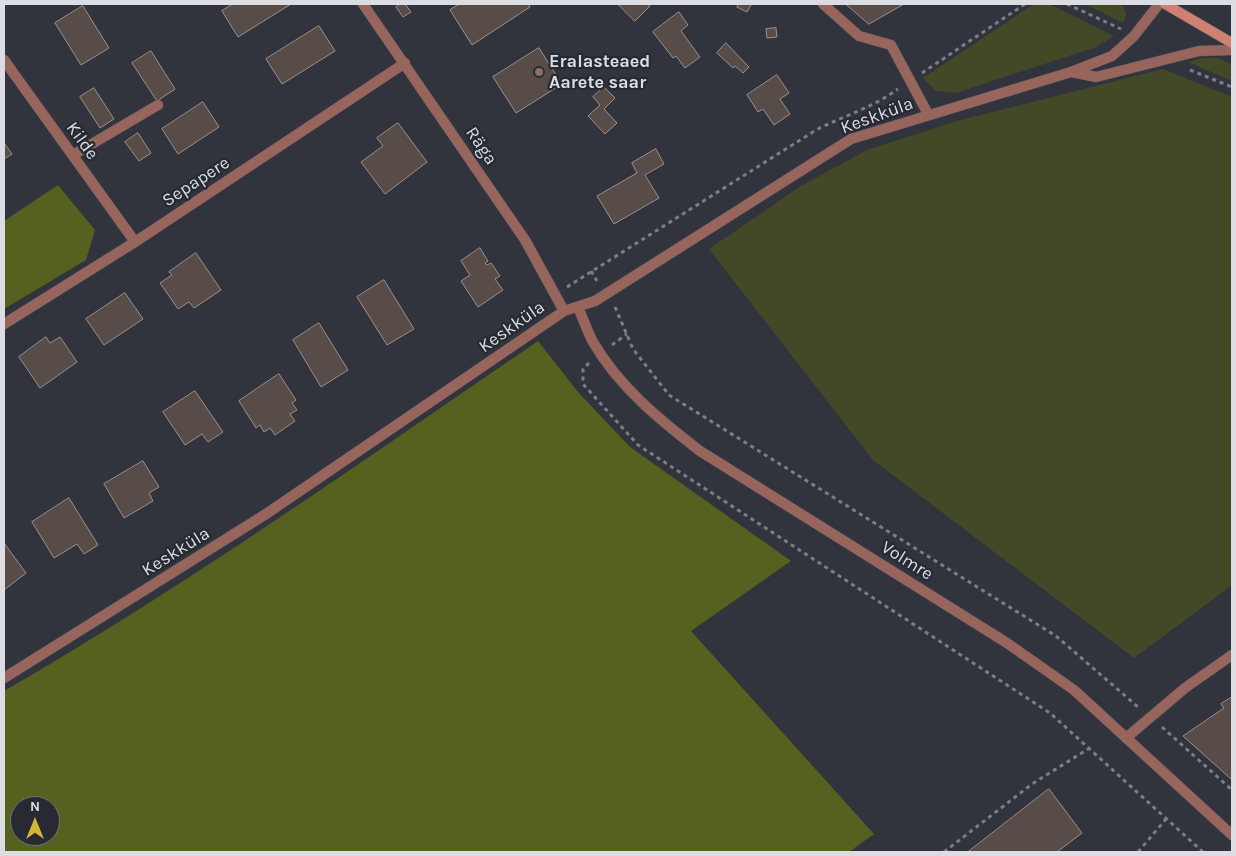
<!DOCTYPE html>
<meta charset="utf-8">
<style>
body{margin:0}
#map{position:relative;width:1236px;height:856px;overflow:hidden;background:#31343d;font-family:Karla,sans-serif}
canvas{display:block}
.frame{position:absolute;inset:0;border:5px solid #dbdde3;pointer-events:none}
.north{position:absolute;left:10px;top:796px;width:50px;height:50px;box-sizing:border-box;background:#272a33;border:1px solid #6f7279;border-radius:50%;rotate:0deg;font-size:14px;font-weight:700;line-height:20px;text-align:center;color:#dbdde3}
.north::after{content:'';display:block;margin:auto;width:18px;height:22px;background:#d5b534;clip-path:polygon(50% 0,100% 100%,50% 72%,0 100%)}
</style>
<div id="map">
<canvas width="1236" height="856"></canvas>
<div class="frame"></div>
<div class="north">N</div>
</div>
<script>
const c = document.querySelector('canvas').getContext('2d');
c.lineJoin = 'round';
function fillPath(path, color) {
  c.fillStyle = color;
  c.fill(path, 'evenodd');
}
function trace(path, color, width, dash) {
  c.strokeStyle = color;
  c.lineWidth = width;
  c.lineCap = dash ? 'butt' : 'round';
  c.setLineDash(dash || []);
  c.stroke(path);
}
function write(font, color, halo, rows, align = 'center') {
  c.font = font + ' Karla,sans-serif';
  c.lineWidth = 4.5;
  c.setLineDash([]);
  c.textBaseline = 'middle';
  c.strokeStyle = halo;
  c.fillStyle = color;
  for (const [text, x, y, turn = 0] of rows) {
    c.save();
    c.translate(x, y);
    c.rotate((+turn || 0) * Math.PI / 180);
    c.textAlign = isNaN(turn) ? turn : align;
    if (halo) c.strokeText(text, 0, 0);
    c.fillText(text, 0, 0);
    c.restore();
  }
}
fillPath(new Path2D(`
 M1034 4H1049L1114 36 1096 47 956 93 936 91 923 78Z
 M1085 4H1120L1124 7 1126 15 1123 23Z
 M1203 58H1218L1232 65V81L1188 62Z
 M1163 69 1232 97V585L1134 658 873 460 709 249 801 186 867 150 957 121Z`), '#434926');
fillPath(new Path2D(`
 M58 185 95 230 86 260 4 309V221Z
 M538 341 578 392 630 447 791 561 691 631 874 834 849 852H4V691C188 585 362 461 538 341ZM20 806H50V836H20Z`), '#56601f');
const building = new Path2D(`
 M233 4H291L238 37 222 11Z
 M401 4H405L411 12 403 17 396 7Z
 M460 4H528L530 7 472 45 450 10Z
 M618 4H647L650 6 635 21Z
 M739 4H750L751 5 747 12 737 7Z
 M846 4H904L869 24Z
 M83 6 109 48 81 65 55 23Z
 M679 12 688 25 681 31 700 57 685 68 676 56 673 58 653 32Z
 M319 26 335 51 282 84 266 59Z
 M776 28 777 37 767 38 766 29Z
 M726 43 749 67 743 73 735 66 733 68 717 53Z
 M539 48 562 84 516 113 493 77Z
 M151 51 175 89 157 101 132 63Z
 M777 75 789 93 780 99 790 114 774 125 763 109 758 112 747 95Z
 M604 87 615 98 604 109 617 123 605 134 588 116 600 105 593 97Z
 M94 88 114 119 100 128 80 97Z
 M203 102 219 127 178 154 162 129Z
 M398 123 427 162 385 194 361 162 383 146 377 138Z
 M138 133 151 153 139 161 125 142Z
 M4 143 12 154 4 159Z
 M656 149 664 164 645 175 659 198 614 224 597 196 637 173 632 163Z
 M480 248 488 261 485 263 487 265 491 263 500 276 495 279 503 290 478 307 461 281 470 275 461 261Z
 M196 253 221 290 194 308 189 302 178 309 160 283 172 275 169 272Z
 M384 280 414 329 387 345 357 297Z
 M125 293 143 319 104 345 86 319Z
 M319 323 348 370 321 387 293 340Z
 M46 337 50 343 60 337 77 362 40 388 19 357Z
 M279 374 296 400 292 403 297 410 290 414 295 421 275 435 270 428 264 432 260 425 256 428 239 401Z
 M195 391 223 432 208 442 202 434 185 445 163 412Z
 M143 461 159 487 149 493 153 501 124 518 104 484Z
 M69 498 98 545 84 554 77 544 54 558 32 522Z
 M4 543 26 573 4 590Z
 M1232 697V779H1231L1183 736 1224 708 1221 704Z
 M1049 789 1082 833 1057 852H968Z`);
fillPath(building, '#574c47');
trace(building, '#9d908b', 1);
const lane = new Path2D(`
 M823 4 859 36 891 45 928 114
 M73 155 158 105
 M1126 738 1185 688 1232 655`);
const street = new Path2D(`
 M363 4 525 240 564 311
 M4 60 135 242
 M1072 72 1096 77 1199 51 1232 50
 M578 307C583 318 587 331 593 342 619 387 660 420 700 451L1007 643 1074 690 1232 835
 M4 324 135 242 405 63
 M4 678 266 514 564 311 595 301 851 139 1071 72 1112 56 1134 36 1159 4`);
const secondary = new Path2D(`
 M1165 4 1232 43`);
trace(lane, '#50525b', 11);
trace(street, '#50525b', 11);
trace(secondary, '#50525b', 11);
trace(new Path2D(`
 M1067 4 1121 29
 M1190 70 1232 87
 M922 73 1025 4
 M591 271 597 281
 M567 287 816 130C843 116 872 108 898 89
 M615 307 633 349 669 395 1056 636 1138 707
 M612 345 627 334
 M589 363 583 369V384L638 445 1050 713 1203 852
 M1162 727 1232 790
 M944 852 1032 784 1088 749
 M1138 852 1166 819`), '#7b7e86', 3, [4, 4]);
trace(lane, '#98655d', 10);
trace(street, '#98655d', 10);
trace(secondary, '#cf8073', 10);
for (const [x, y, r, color] of [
 [539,72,5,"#8d6e63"]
]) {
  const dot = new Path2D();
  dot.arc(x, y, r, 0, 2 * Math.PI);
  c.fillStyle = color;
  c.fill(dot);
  trace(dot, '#272a33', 2);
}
write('bold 18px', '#dbdde3', '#272a33', [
 ["Eralasteaed",549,62],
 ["Aarete saar",549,83]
], 'left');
write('18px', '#dbdde3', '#272a33', [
 ["Keskküla",877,116,-20],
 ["Kilde",82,141,54],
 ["Räga",481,146,56],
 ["Sepapere",196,182,-33],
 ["Keskküla",512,327,-35],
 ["Keskküla",176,552,-32],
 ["Volmre",907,561,32]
]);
</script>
